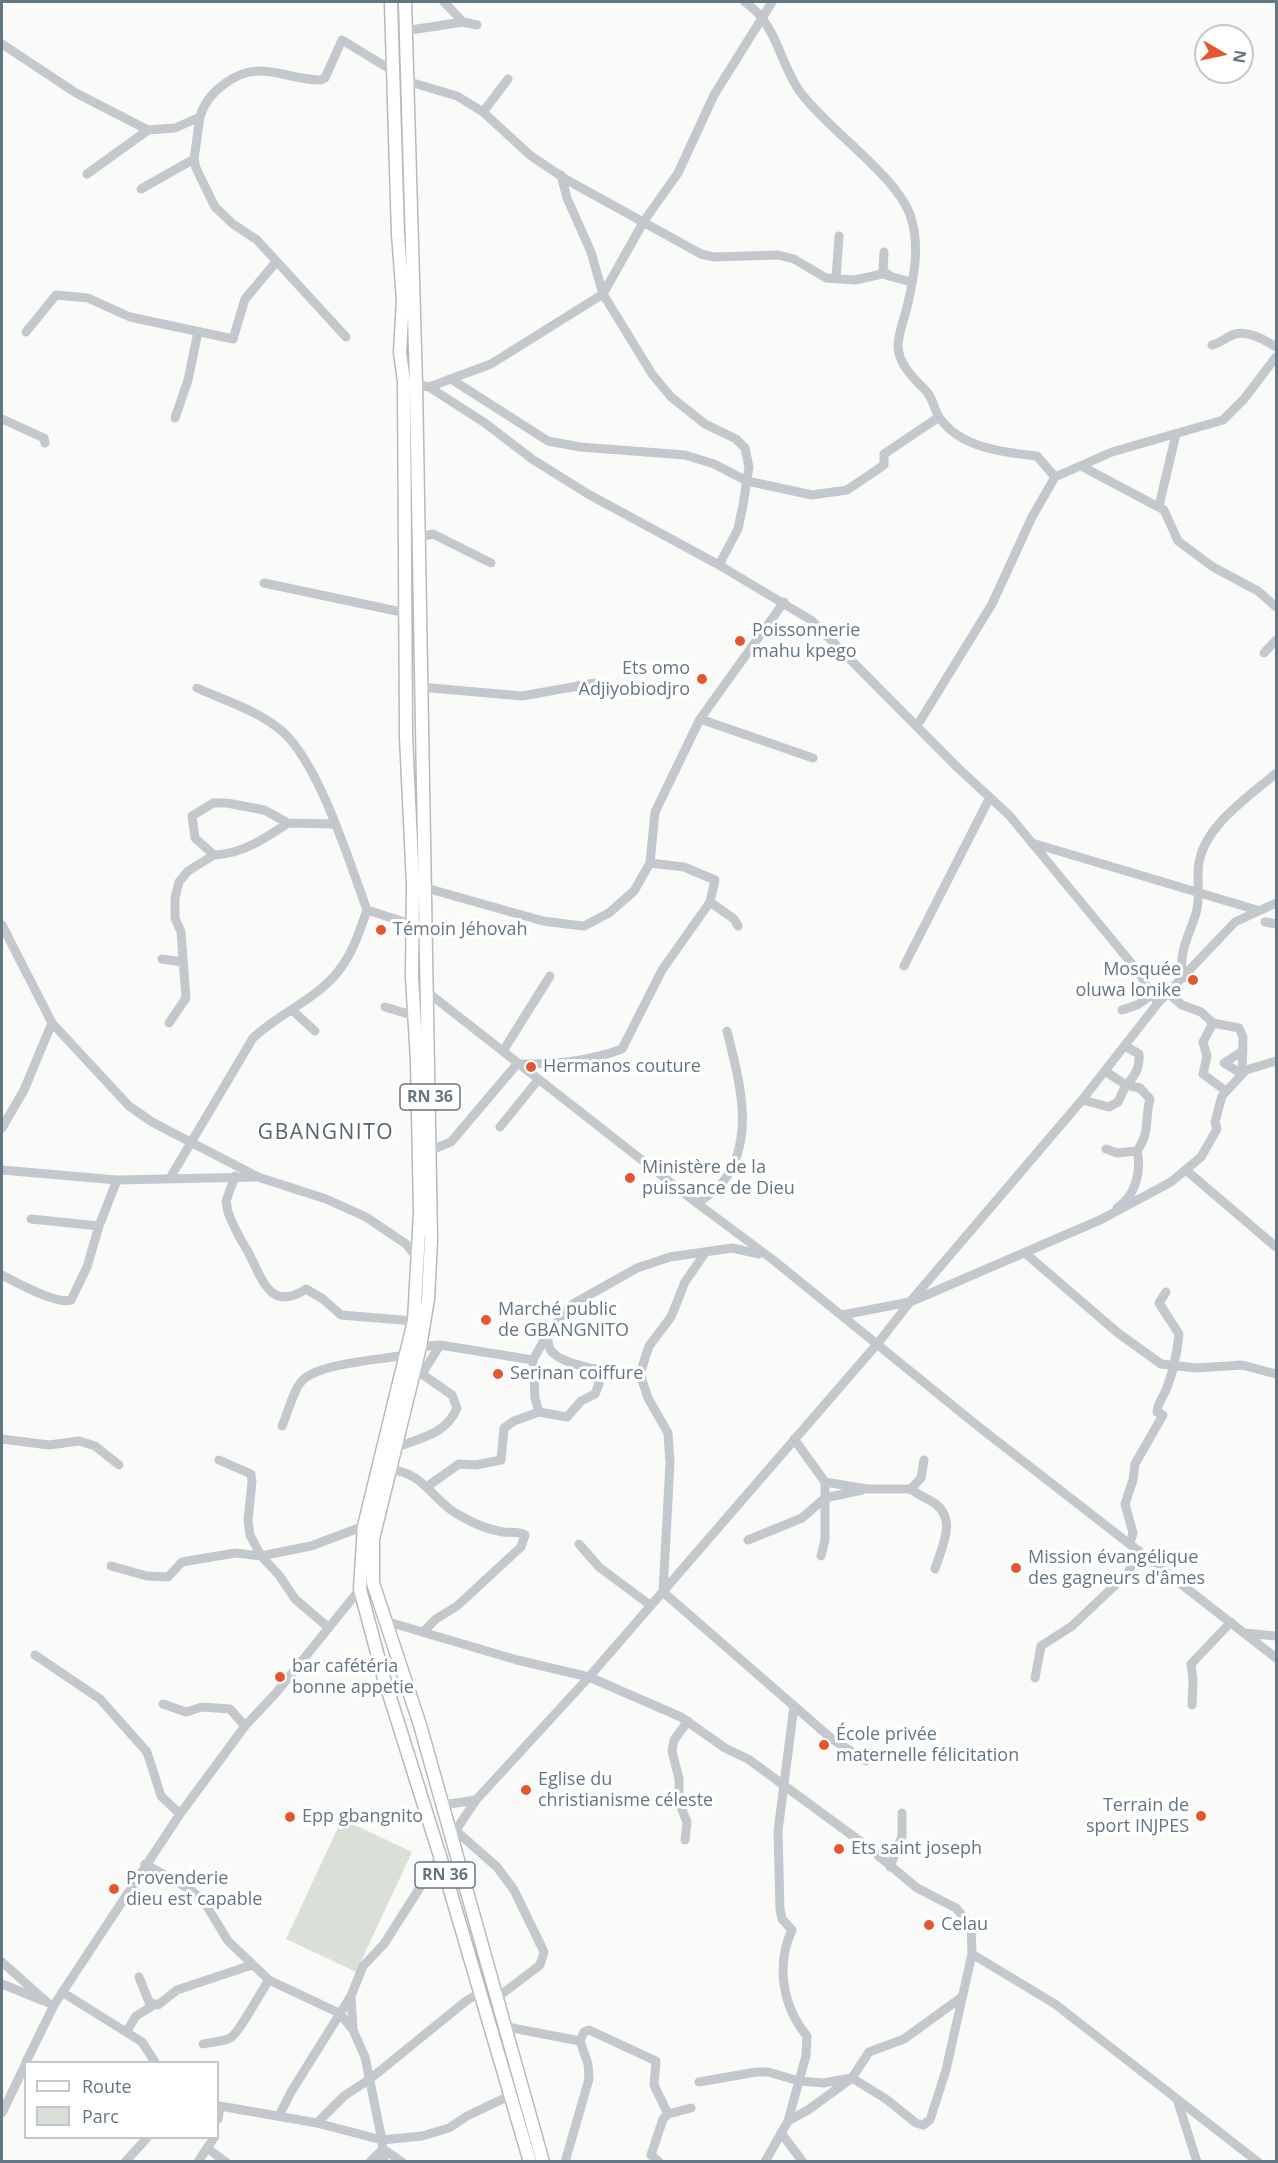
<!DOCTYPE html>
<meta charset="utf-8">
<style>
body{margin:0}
#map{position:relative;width:1278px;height:2163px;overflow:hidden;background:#fafaf8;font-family:"Open Sans",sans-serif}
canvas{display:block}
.frame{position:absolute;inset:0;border:3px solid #657683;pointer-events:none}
.legend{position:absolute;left:24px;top:2061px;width:195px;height:78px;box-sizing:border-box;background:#fff;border:2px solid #c1c8cd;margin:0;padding:8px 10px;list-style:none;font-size:18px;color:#657683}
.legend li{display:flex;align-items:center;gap:12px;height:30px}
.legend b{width:30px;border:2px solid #c1c8cd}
.north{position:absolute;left:1194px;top:24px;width:60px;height:60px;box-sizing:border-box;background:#fff;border:2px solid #c1c8cd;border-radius:50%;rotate:99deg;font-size:16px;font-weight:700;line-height:24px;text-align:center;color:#657683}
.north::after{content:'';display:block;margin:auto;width:21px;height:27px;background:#e4572e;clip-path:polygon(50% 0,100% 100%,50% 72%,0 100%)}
</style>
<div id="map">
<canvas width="1278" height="2163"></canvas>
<div class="frame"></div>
<ul class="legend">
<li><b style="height:8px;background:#fff"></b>Route</li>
<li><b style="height:16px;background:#dadfd7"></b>Parc</li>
</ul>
<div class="north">N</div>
</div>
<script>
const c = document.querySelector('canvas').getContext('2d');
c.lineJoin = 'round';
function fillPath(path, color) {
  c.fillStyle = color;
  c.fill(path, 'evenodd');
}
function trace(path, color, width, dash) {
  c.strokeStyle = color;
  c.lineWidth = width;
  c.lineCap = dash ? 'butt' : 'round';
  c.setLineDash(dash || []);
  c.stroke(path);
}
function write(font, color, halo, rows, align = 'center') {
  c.font = font + ' "Open Sans",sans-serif';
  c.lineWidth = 6;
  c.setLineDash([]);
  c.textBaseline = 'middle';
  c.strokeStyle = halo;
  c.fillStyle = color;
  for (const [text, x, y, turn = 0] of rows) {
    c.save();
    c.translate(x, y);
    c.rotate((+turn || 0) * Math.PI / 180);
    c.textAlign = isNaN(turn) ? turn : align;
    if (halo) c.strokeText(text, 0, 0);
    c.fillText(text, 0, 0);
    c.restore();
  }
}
fillPath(new Path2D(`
 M342 1819 412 1852 356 1972 286 1939Z`), '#dadfd7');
const major = new Path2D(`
 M391 2 398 234 403 300 400 352 404 382 406 736 413 885 412 977 417 1061 420 1213 414 1321 364 1526 360 1589 383 1675 440 1856 530 2162
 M405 2 416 384 431 1240 428 1299 420 1347 373 1539V1583L420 1725 543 2162`);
trace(major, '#b5babe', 15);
trace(new Path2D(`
 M444 2 463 22
 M745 2C750 6 757 11 761 17 779 39 784 71 801 93 829 131 899 177 911 218 920 245 914 276 908 303 905 318 898 332 898 347 899 366 916 380 927 392 933 399 934 409 939 417 960 448 1002 452 1037 456L1055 477
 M404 31 463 22 477 25
 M2 44 76 93 148 130 175 128 200 117C206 94 234 71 259 71 280 71 299 80 320 80L325 78 342 40 393 71
 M406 85 413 83 457 96 483 112 531 156 567 180 701 254 714 257 778 255 794 259 826 278 855 280 882 274 911 282
 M483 112 508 79
 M200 117 194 159 196 168 215 207 233 224 257 240 346 337
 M87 174 148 130
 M561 175 567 198 591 252 603 294 652 374 671 397 705 424 736 439 745 448 749 467 743 505 738 529 719 565
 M141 189 194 159
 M884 252 883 271 890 276
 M836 279 839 236
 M26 332 56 295 88 298 130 317 233 339 245 299 276 262
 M1212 345C1220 343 1223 340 1230 336 1245 328 1263 339 1276 347
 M451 379 548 441 580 447 685 455 714 464 747 481 812 495 847 490 884 465V454L939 417
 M416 384 429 387 485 423 532 459 588 494 719 565 811 620 958 768 1009 815 1137 970 1158 1003
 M429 387 491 364 603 294 644 221 678 173 714 95 772 2
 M175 418 188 380 198 332
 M2 419 44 438 45 443
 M1083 467 1164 510 1178 541 1213 567 1258 591 1276 607
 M1159 506 1176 434
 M418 537 433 534 491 563
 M264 583 406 613
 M1264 653 1276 640
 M420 687 522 696 595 683
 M700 719 813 758
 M917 726 992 604 1032 517 1055 477 1112 452 1223 420 1244 399 1276 357
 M288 823C266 838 242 854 214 855L195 838 192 816 213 803H227L264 810 288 823 335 824
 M1032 843 1257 910
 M650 863 684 867 715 880 710 902 734 919 738 926
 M426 888 543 921 574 925 584 926 609 913 634 891 650 863 655 812 700 719 784 602
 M367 910 411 924
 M1265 922 1276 924
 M2 925 52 1023 129 1106 152 1122 258 1177 326 1199 366 1217 406 1244 418 1259
 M162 959 183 962
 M904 966 989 799
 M1184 978C1176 956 1190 934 1196 913 1201 897 1196 878 1199 862 1206 824 1249 797 1276 773
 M426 991 698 1204 772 1259 979 1427 1276 1658
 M1169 994 1182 1005 1201 1012 1213 1023 1239 1028 1243 1037 1242 1074
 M385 1007 415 1016
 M292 1010 315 1031
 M1122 1010 1137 1005 1153 994
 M169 1023 186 998 181 932 175 918V898L179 882 188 871 214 855
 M1213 1023 1203 1042 1207 1056 1203 1074 1226 1091
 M503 1051 550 976
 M1105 1071 1126 1085C1135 1076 1140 1068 1139 1054L1125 1046
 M1242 1074 1224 1063 1243 1051
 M1082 1100 1109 1107 1118 1102 1126 1085 1140 1088 1150 1099C1144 1123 1151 1130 1137 1151L1117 1153 1106 1149
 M500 1127 538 1080
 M2 1128 24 1090 52 1023
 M431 1150 451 1142 517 1064C554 1064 587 1062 622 1049L662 970 710 902
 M2 1170 117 1180 256 1177
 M1187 1171 1276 1247
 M235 1176 226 1201 228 1212C233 1226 239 1237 247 1250 261 1274 268 1314 306 1289L323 1299 341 1315 414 1321
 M170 1178 253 1038C279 1013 318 999 340 969 353 952 360 930 367 910 349 861 320 766 283 732 259 711 226 701 197 688
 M698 1204C705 1197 715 1191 722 1183 757 1139 739 1080 727 1031
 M1117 1208C1135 1196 1142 1172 1137 1151
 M31 1219 99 1226
 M705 1253 685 1282 671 1317 649 1346 640 1374 648 1398 668 1433 670 1463 663 1592 832 1739 866 1761
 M1025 1253 1118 1333 1161 1364 1196 1368 1242 1365 1276 1374
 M2 1275C16 1282 56 1305 71 1300L87 1267 99 1226 117 1180
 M842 1315 910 1302 1100 1220 1171 1182 1201 1157 1217 1129 1215 1122 1222 1096 1246 1070 1276 1061
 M547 1335C548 1339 548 1345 550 1349 560 1367 620 1374 640 1374
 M420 1347 440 1345 533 1360 535 1398 539 1412 567 1417 581 1401 595 1394 599 1384 596 1369
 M533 1360 547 1335 573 1304 637 1268 670 1257 732 1248 759 1254
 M417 1376 422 1374 440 1345
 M282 1426C288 1413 292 1393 301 1382 316 1363 381 1360 405 1355L408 1350
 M2 1439 49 1445 79 1441 95 1446 119 1465
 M794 1439 825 1482 867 1489H911L921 1478 924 1460
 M395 1448C419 1438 446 1435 457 1408L452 1395 422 1374
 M219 1460 251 1474 252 1482 248 1520 250 1535 261 1556 279 1575 295 1599 329 1628
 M389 1470C423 1470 434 1503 459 1515 471 1522 489 1530 503 1532 511 1533 518 1531 525 1535L521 1547 457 1606 436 1619 423 1632
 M428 1486 459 1464 476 1465 501 1460 504 1428 514 1421 539 1412
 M911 1489C918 1495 924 1497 931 1501 959 1517 942 1546 935 1569
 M748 1540 802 1518 825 1498 862 1490
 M1130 1543 1133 1533 1125 1504 1133 1480 1135 1464 1163 1415 1157 1412C1158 1402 1162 1399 1166 1390 1173 1373 1177 1353 1179 1334L1159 1303 1166 1292
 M579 1544 599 1567 650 1605
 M821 1556 825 1540V1482
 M111 1566 147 1576 168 1577 182 1562 235 1553 261 1556 311 1546 364 1526
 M385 1621 517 1660 589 1677 681 1717 725 1748 748 1759 868 1847 917 1888 956 1908 971 1926 972 1954 946 2070 930 2120 923 2125 916 2123 886 2099 852 2078 808 2110 788 2121
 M1244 1633 1276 1636
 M35 1655 100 1699 147 1752 161 1796 180 1814
 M1035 1678 1041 1646 1072 1626 1128 1573 1138 1550
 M163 1704 186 1712 202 1707 230 1709 245 1726
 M1192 1705 1193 1680 1191 1664 1231 1622
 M794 1706 778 1831 780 1909 782 1919 792 1930C776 1964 782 2006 807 2036L806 2056 799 2081 823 2083 852 2078 869 2052 904 2039 962 1997
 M443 1805 476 1800
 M455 1830 497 1867 514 1890 544 1952 540 1965 498 1997
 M452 1836 476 1800 589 1677 878 1343 910 1302 1082 1100 1158 1003 1235 922 1276 903
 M685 1840 687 1822 679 1802V1779L672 1751 674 1740 688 1721
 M145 1864 191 1890 205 1903 228 1941 269 1980 339 2013 353 2030
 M890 1867 902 1836V1813
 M972 1954 1055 2004 1258 2162
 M2 1962 48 2003
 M139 1977 149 2002 158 2005 177 1990 252 1965
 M2 1984 44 2001
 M62 1992 142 2042 155 2062
 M351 1996 353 2030 365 2057 382 2140 384 2162
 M507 2027 580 2041 588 2064 589 2079 565 2162
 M127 2031 136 2016 154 2005
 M580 2041 584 2032 589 2030 656 2061 654 2085 668 2114
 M203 2044C211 2042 222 2042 230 2038 238 2035 261 1991 269 1980
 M26 2062 54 2005 180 1814 245 1726 276 1693 360 1589
 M699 2082 756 2072H768L799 2081 788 2121 765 2162
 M1177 2099 1197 2162
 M2 2113 26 2063
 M279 2116 291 2092 351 1996 363 1966 384 1944 440 1856
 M218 2119 220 2106 317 2123 382 2140 422 2136 449 2128 467 2116 511 2095
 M317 2123 344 2096 370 2079 466 2001 481 1992
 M781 2133 803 2162
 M214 2138 207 2148 226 2162
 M125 2162 147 2138
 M198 2162 207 2148
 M370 2162 383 2149 402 2162
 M659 2162 651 2155 663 2119 668 2114 691 2108`), '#c3c8cc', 9);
trace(major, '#fff', 12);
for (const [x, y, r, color] of [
 [740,641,6,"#e4572e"],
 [702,679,6,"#e4572e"],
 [381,930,6,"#e4572e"],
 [1193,980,6,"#e4572e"],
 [531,1067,6,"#e4572e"],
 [630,1178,6,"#e4572e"],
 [486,1320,6,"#e4572e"],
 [498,1374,6,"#e4572e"],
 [1016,1568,6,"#e4572e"],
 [280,1677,6,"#e4572e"],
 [824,1745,6,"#e4572e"],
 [526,1790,6,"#e4572e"],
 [1201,1816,6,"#e4572e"],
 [290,1817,6,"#e4572e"],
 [839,1849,6,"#e4572e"],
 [114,1889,6,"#e4572e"],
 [929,1925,6,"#e4572e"]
]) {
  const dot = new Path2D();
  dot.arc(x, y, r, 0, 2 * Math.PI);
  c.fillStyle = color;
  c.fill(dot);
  trace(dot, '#fff', 2);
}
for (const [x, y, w] of [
 [430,1097,60],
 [445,1875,60]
]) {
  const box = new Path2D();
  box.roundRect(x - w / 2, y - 13, w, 26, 4.5);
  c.fillStyle = '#fff';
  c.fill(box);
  trace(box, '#657683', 1.5);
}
write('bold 16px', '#657683', null, [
 ["RN 36",430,1097],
 ["RN 36",445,1875]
]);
write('18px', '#657683', '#fff', [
 ["Poissonnerie",752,631],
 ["mahu kpego",752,652],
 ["Ets omo",690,669,"right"],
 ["Adjiyobiodjro",690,690,"right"],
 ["Témoin Jéhovah",393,930],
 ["Mosquée",1181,970,"right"],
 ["oluwa lonike",1181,991,"right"],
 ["Hermanos couture",543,1067],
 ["Ministère de la",642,1168],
 ["puissance de Dieu",642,1189],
 ["Marché public",498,1310],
 ["de GBANGNITO",498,1331],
 ["Serinan coiffure",510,1374],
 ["Mission évangélique",1028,1558],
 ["des gagneurs d'âmes",1028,1579],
 ["bar cafétéria",292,1667],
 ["bonne appetie",292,1688],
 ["École privée",836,1735],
 ["maternelle félicitation",836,1756],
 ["Eglise du",538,1780],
 ["christianisme céleste",538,1801],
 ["Terrain de",1189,1806,"right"],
 ["sport INJPES",1189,1827,"right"],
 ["Epp gbangnito",302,1817],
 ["Ets saint joseph",851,1849],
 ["Provenderie",126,1879],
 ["dieu est capable",126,1900],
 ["Celau",941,1925]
], 'left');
c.letterSpacing = '1.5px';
write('21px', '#57646e', '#fff', [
 ["GBANGNITO",326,1133]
]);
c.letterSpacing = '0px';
</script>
